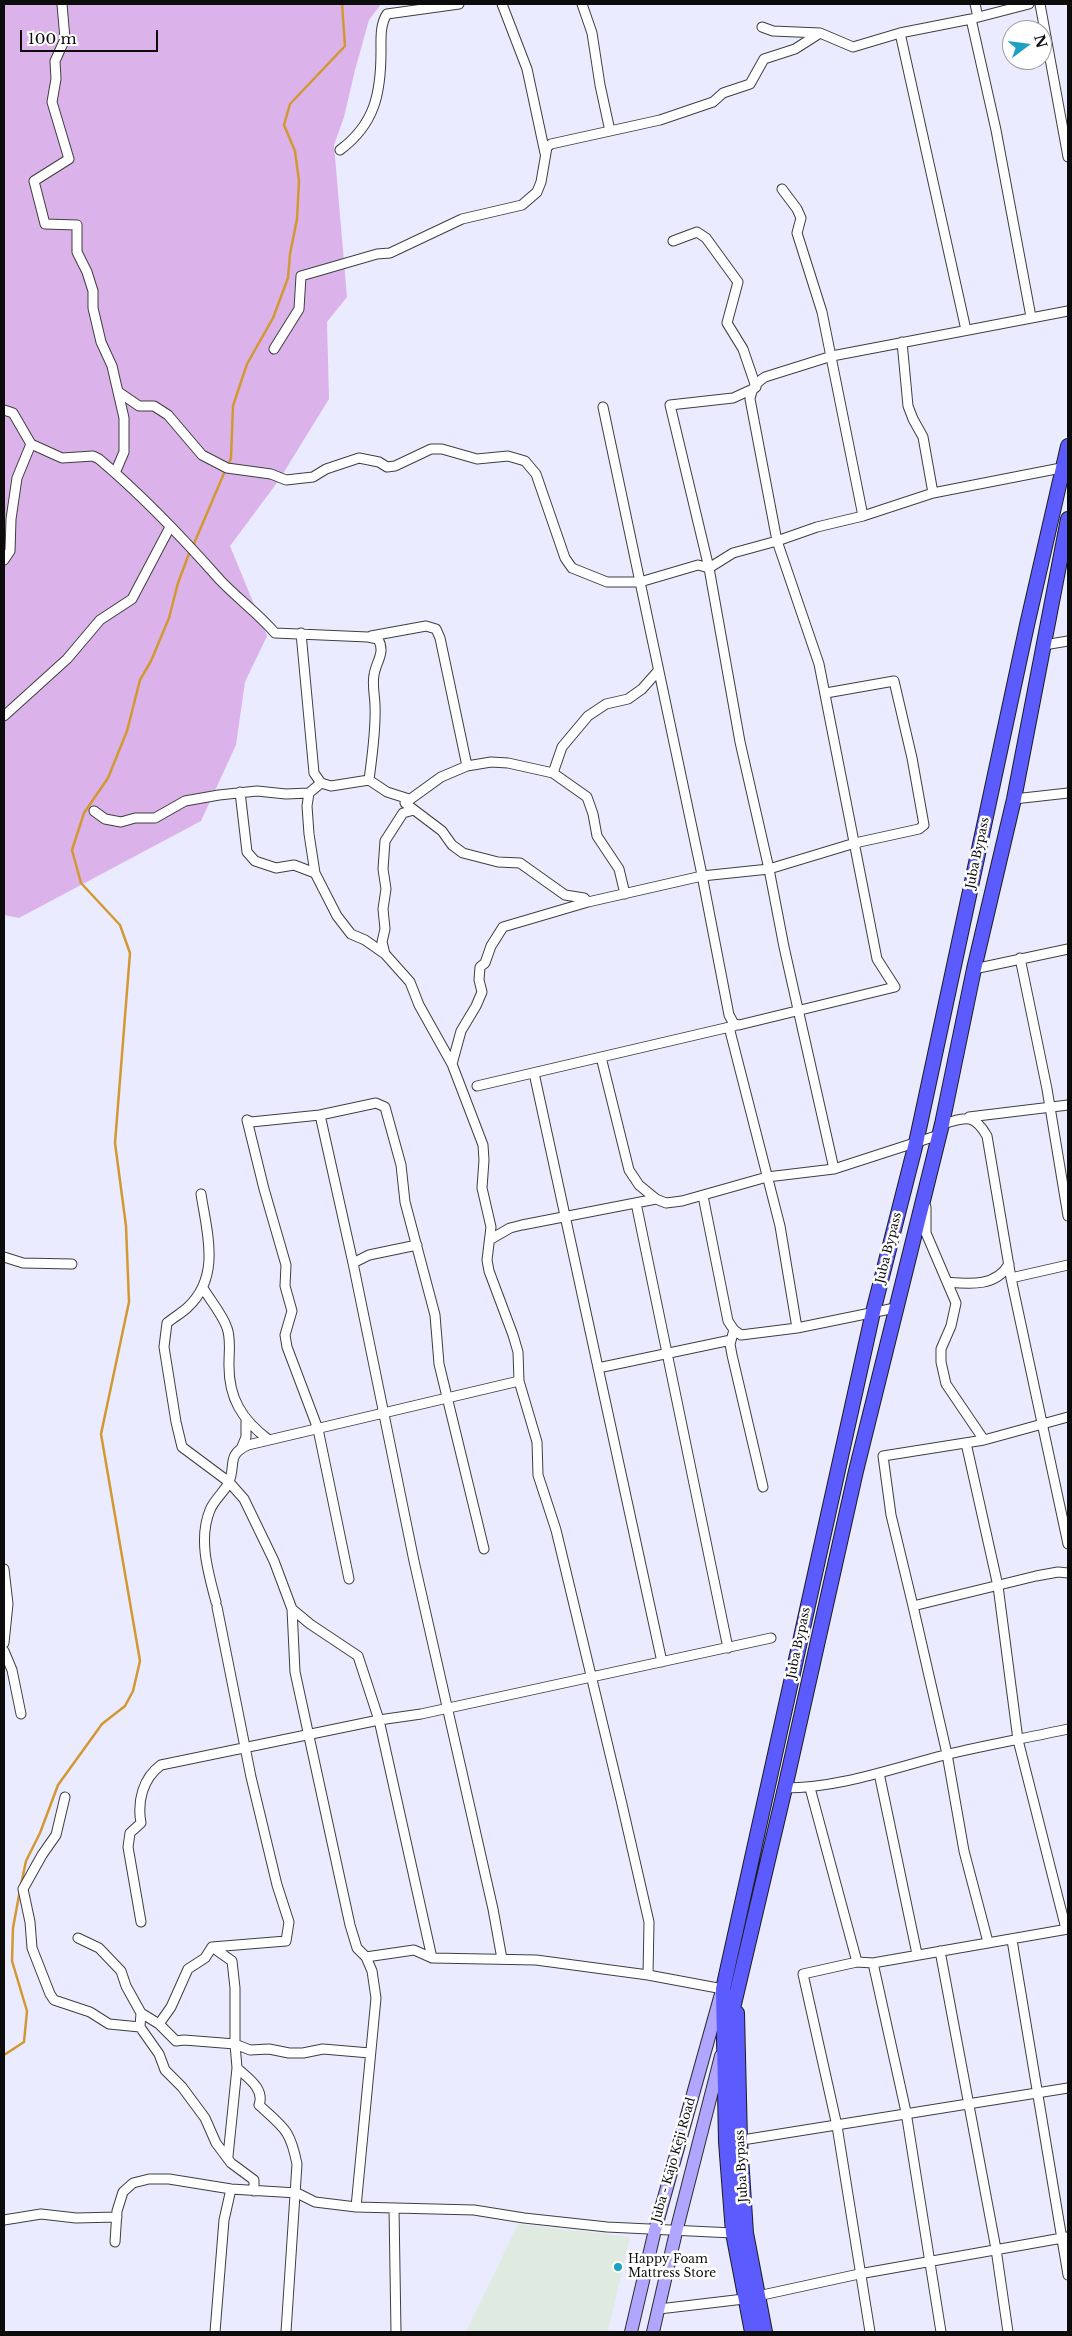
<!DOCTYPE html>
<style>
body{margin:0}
#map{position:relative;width:1072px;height:2336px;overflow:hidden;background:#ebebff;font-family:"Libre Baskerville",serif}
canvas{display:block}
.frame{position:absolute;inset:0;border:5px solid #0c0c0c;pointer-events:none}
.north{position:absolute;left:1002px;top:20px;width:50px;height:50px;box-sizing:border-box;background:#fff;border:1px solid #9e9e9e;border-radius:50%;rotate:75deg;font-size:14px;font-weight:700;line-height:20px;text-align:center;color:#0c0c0c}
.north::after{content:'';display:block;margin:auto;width:18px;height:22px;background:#1fa1c0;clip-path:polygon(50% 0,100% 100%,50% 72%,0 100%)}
.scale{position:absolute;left:20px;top:30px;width:138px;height:22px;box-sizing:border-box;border:2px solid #0c0c0c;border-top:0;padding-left:6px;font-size:15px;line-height:18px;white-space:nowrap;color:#0c0c0c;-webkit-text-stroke:4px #fff;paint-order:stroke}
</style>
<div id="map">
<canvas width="1072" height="2336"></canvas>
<div class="frame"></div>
<div class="north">N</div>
<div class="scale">100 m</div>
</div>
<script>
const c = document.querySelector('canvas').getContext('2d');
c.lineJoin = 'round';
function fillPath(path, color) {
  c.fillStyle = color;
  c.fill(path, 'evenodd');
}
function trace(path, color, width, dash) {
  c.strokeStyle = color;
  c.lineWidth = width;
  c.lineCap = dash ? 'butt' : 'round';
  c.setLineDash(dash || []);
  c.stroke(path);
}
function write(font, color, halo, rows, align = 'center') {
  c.font = font + ' "Libre Baskerville",serif';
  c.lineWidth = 5;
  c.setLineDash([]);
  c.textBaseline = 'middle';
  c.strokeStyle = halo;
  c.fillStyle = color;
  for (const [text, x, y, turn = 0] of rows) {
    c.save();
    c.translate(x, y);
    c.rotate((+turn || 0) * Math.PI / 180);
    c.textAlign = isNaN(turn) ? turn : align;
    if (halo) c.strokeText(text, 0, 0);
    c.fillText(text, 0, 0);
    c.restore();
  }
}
fillPath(new Path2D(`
 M518 2224 630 2237 608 2332H466Z`), '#dfebe1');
fillPath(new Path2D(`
 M4 4H381L369 20 355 70 344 117 334 145 347 297 327 322 329 399 279 480 230 546 267 636 245 682 236 745 201 821 19 918 4 915Z`), '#dbb3ea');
trace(new Path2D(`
 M228 466 231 458 233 406 247 364 273 318 288 278 290 254 297 219 299 181 295 151 284 125 290 104 345 46 342 4
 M193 546 225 471
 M21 1885 26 1861 40 1833 58 1785 102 1724 125 1706 133 1691 140 1661 101 1434 129 1302 126 1226 115 1143 130 953 120 925 81 883 72 850 84 813 108 778 127 731 140 680 151 661 169 618 178 583 190 551
 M4 2055 24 2042 27 2011 12 1961 13 1928 20 1890`), '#d29831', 2.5);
const minor = new Path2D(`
 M62 4 65 39 55 61 56 79 52 102 69 159 34 181 45 224 77 225V252L87 272 93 291V308L101 342 112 366 124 418V452L115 473
 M502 4 527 69 545 153
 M582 4 592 33 600 85 610 131
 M975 4 978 17
 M1040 4 1068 157
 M971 19 996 130 1031 317
 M762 27 773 31 820 33 853 47 900 33 971 19 1029 4
 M900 33 966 330
 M340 150C375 124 381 93 381 51 381 39 380 24 387 14L459 4
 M782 189 797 209 801 218 797 233 822 312 863 516
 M673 241 697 232 706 238 738 282 727 323 743 349 756 387
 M902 342 908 406 913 419 923 437 933 493
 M274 349 299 309 301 276 377 254 390 253 462 219 522 205 537 192 541 182 547 147 551 144 660 120 713 102 723 93 750 84 764 59 795 49 820 33
 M755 388 733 398 670 405 709 568 740 742 769 869 784 947 834 1169
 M120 393 139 406H154L168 415 202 455 227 468 271 474 286 480 313 477 326 469 359 458 379 462 387 467 395 466 431 449H442L477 459 508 456 525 461 536 474 565 558 572 568 607 582H640L698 565 709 568 733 553 777 541 817 527 863 516 933 493 1066 467
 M603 407 701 870 729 1015 734 1024 739 1025 895 987 877 959 819 664 777 541 750 399C752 388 756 383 765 377L832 356 1068 311
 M4 410 13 413 31 444 62 458 93 456 99 459C143 496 182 537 220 580 238 599 258 613 275 633L368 637 378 639C386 653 376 661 374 675 372 686 375 696 375 706 376 731 372 756 369 780
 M4 560 10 551 11 519 17 478 31 444
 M301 633 314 773 321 783 331 786 369 780 387 792 409 799
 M371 636 426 626 436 629 440 638 467 766
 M1044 645 1068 641
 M4 716 67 659 100 620 132 599 170 527
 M553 773 562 747 588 716 606 704 628 699 642 689 658 671
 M240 792 247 852 255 861 276 868 294 865 315 873
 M309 793 307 806 309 834 315 873 337 916 351 934 365 940 385 954 410 982 419 1005 452 1064 483 1145 484 1160 482 1188 491 1227 487 1260 489 1271 513 1335 518 1352 519 1381 537 1442 538 1475 556 1530 621 1800 649 1922 648 1975
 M1014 799 1068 793
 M94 811 105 819 121 822 135 818H155L185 801 219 795 257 791 286 794 309 793 321 783
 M588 902 584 898 565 895 520 863 498 862 463 853 452 845 442 831 405 803 441 777 467 766 491 762 508 763 553 773 587 797 593 814 597 836 619 869 625 894
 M385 954 382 942 385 929 383 909 386 889 383 869 385 841 403 813 414 810
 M1020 958 1047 1089 1068 1216
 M974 969 1068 949
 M730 1031 780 1226 797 1328
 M601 1057 629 1170 639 1185 656 1199 666 1203 682 1201 767 1177 834 1169 939 1135
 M452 1064 461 1031 476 1006 482 992 479 980 480 967 485 963 491 946 503 927 588 902 702 876 769 869 855 843 919 829 924 825 912 758 894 681 826 693
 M534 1073 662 1662
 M477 1086 734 1026
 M320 1115 353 1263
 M969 1117 1068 1105
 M247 1120 251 1122 320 1115 376 1103 385 1107 401 1165 405 1202 435 1315 439 1364 484 1549
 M247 1120 264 1189 286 1265 285 1286 292 1311 285 1335 287 1347 318 1429 349 1579
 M942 1124C965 1118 973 1112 987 1136L1011 1278 1068 1544
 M201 1194C207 1233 221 1276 188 1307 182 1313 174 1317 167 1323L164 1347 176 1422 182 1447 229 1482 244 1499 274 1561 292 1609 310 1624 358 1656 379 1720 421 1714 771 1638
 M703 1196 728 1321 734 1330 741 1335 797 1328 895 1308
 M636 1203 728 1648
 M926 1207V1233L956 1303 951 1326 941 1349V1362L946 1384 984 1440
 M491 1239 510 1228 522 1225 656 1199
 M417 1245 369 1255 353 1263 414 1561 493 1909 502 1959
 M4 1257 23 1263 72 1264
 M1011 1278 1068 1265
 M947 1282C970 1284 996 1287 1009 1264
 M203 1288C210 1300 223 1315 227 1328 231 1339 229 1351 229 1362 228 1398 242 1420 269 1440
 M734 1330 730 1344 732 1355 763 1487
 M598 1368 731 1340
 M1068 1417 984 1440 883 1456 891 1515 913 1606 1036 1576 1058 1572 1068 1573
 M966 1443 998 1586 1018 1740 1066 1929
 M241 1449 246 1437V1421
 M4 1569 8 1604 4 1643
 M216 1602C208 1572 198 1539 210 1510 214 1500 223 1493 228 1484 237 1467 225 1455 248 1445L519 1381
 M913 1606 947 1754 964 1851 988 1942
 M217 1607 251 1777 277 1885 289 1922 286 1941 212 1947 205 1958 188 1969 171 2007 159 2024 176 2041 184 2040 235 2044 237 2068 228 2156
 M292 1609 295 1672 350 1925 357 1948 366 1957 372 1971 376 1998 356 2207
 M4 1651 12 1670 21 1714
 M879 1773 917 1954
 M785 1788C840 1788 893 1768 945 1755 986 1745 1027 1738 1068 1729
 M810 1788 857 1962
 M65 1797 56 1835 42 1855 23 1889 30 1922 32 1948 50 1994 54 2000 90 2012 109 2024 140 2027 159 2054 165 2070 182 2087 205 2118 216 2143 231 2163 254 2180V2191
 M141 1922 128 1847 130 1833 141 1823C137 1801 143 1778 161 1765L379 1720 432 1958
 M78 1938 99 1948 121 1971 126 1986 141 2013 140 2027
 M1012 1940 1068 2275
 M212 1947 232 1961 235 1988V2044L250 2050 269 2049 289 2053H303L323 2049 370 2053
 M940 1951 996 2249 1008 2332
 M366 1957 414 1950 432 1958 536 1960 648 1975 723 1989
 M873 1963 906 2112 941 2332
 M141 2013 159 2024
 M237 2068C248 2078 265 2089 259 2105 284 2128 290 2129 297 2164L286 2332
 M736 2141 1068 2088
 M394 2208 396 2332
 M4 2220 41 2214 76 2218 117 2217
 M115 2242 117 2211 123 2192 133 2183 149 2179H169L231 2189 297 2193 315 2202 356 2207 474 2210 524 2218 607 2227 733 2233
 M659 2309 744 2299 859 2274 1068 2237
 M215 2332 224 2220 231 2189
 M870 2332 837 2126 803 1974 857 1962 873 1963 1068 1929`);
const secondary = new Path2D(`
 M631 2332 655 2230 721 1994
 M653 2332 676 2232 721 2056`);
const primary = new Path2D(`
 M737 2013 740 2141 746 2233 765 2332
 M727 2034 785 1788 856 1471 942 1124 974 969 1014 799 1068 519
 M752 2332 733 2233 726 2142 723 1989 873 1312 916 1143 1027 625 1068 446`);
trace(minor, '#3f3f3f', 11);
trace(secondary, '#2e2e2e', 14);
trace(primary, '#1d1d1d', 16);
trace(minor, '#fff', 9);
trace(secondary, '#b1a6ff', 12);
trace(primary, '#5c5cfe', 14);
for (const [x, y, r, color] of [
 [618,2267,5,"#1fa1c0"]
]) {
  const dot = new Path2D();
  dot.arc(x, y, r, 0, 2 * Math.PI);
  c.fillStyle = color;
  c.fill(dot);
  trace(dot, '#fff', 2);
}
write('12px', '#0c0c0c', '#fff', [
 ["Juba Bypass",978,853,-78],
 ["Juba Bypass",889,1248,-76],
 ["Juba Bypass",799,1643,-78],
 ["Juba - Kajo Keji Road",674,2160,-74],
 ["Juba Bypass",742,2166,-93]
]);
write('12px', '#0c0c0c', '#fff', [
 ["Happy Foam",628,2260],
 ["Mattress Store",628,2274]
], 'left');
</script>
